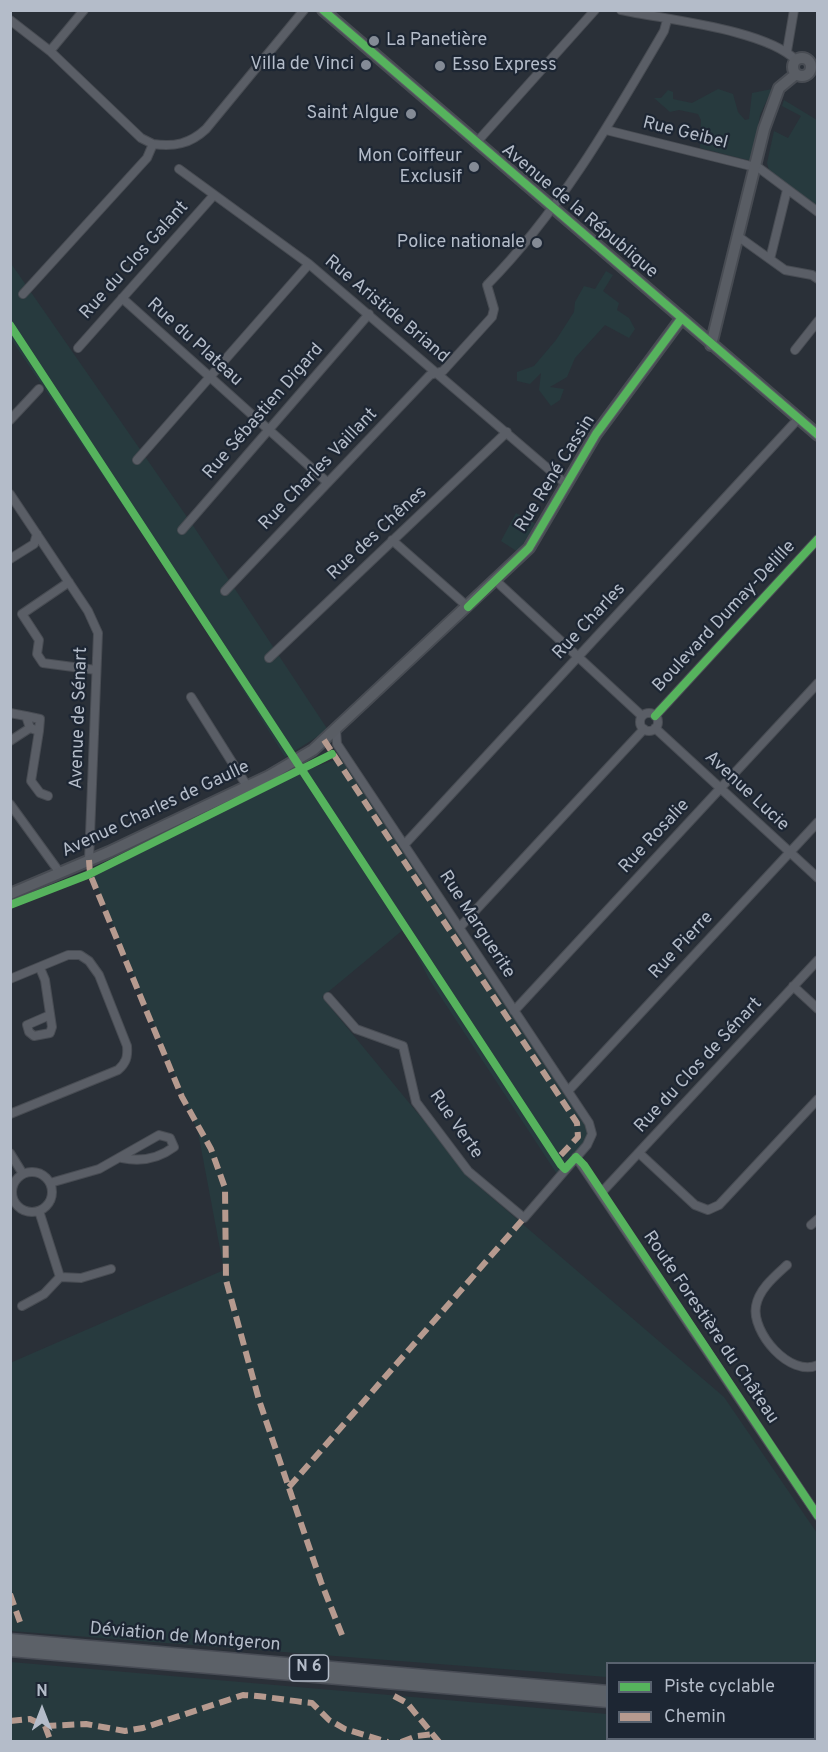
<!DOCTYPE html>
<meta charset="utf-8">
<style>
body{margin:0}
#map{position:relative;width:828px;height:1752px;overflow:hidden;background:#2a3038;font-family:Overpass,sans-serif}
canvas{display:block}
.frame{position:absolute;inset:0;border:12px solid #b4bcc9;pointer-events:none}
.legend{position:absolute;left:606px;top:1662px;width:210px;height:78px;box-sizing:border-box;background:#1d2633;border:2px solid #59626f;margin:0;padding:8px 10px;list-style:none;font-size:18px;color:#b4bcc9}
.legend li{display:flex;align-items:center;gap:12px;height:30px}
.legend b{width:30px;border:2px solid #59626f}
.north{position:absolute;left:12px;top:1680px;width:60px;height:60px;-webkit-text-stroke:4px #1d2633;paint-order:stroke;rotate:0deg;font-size:16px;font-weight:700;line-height:24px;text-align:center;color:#b4bcc9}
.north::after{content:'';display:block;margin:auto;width:21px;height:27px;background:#b4bcc9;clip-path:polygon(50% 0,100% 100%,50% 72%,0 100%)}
</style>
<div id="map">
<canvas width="828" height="1752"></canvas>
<div class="frame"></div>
<ul class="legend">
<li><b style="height:8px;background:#56b35d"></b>Piste cyclable</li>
<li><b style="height:8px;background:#b69a8f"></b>Chemin</li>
</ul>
<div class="north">N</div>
</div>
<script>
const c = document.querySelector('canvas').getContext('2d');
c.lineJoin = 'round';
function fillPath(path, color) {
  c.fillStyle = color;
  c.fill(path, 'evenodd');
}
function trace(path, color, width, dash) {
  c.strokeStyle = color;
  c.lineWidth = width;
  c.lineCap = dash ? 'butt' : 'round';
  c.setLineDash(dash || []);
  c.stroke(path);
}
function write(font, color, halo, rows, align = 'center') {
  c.font = font + ' Overpass,sans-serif';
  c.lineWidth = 4.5;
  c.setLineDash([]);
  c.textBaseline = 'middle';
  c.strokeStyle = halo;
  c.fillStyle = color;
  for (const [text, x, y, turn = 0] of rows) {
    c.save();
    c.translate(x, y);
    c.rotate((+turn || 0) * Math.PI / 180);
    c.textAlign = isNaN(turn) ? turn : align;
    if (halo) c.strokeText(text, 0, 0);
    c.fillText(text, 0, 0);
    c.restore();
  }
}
fillPath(new Path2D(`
 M718 89 733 94 738 112 745 120 749 119 752 93 772 89 760 115 752 161 700 148 701 120 698 114 679 110 670 112 654 98H661L668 90 673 92V99L692 103Z
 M784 100 817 120V206L769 170 767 163 774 131 788 138 801 116 782 106Z
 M10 262 194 527 328 730 285 757 187 601 11 339Z
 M606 271 613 275 603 291 619 303 617 310 629 318 635 329 629 338 605 325 575 358 567 377 550 387 564 389 560 400 551 406 539 390 541 373 530 384 517 381V372L534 366 556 340 574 312 575 302 584 286 595 289Z
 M516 513 536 524 518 552 501 541Z
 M343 757 588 1128 587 1139 557 1174 429 979 404 929 322 997 476 1184 724 1397 817 1533V1696H815L814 1664H608L607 1677 11 1631 10 1363 224 1270 198 1132 92 874 301 772Z
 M11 1662 607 1714 608 1738H814L815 1730H817V1741H11Z`), '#273a3e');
const street = new Path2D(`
 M621 10C667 20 764 29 796 60
 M10 20 50 51 141 138 153 144
 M50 51 84 10
 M787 51 794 10
 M606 130 759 168 818 212
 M476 143 595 10
 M179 169 309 264 566 484
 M739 237 785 270 812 275 818 279
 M770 259 787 190
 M23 294 147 158 153 144C174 147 190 144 206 129L304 10
 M122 298 327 482
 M78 348 214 195
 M795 350 818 321
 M10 420 39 389
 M137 460 309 264
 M10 494 88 611 98 633 89 860
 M182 530 369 314
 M392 540 468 607
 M10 559 34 544 37 534
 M495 580 642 716
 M69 582 22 614 39 640 37 654 43 663 96 670
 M225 591 430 375 443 371 492 317 494 309 487 285C560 211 612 120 664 31L667 20
 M269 658 507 432
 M191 697 247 786
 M10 713 26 716
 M640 722a9 9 0 1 1 18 0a9 9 0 1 1-18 0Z
 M26 716 40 719 39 731 30 728Z
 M655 716 818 539
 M655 728 818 878
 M39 731 31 781 40 793 48 796
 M10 741 30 728
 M10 804 60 873
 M404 845 798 419
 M460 927 644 729
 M40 968 45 980 52 1027 50 1033 34 1036 29 1032 27 1025 50 1015
 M10 979 68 955H80L89 961 99 975 127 1046C128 1057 126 1063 118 1070L10 1114
 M793 986 818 1009
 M328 997 356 1029 403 1046 416 1102 468 1171 524 1218 587 1145 592 1134 589 1123 337 744 336 730
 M514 1011 818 683
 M568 1091 818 822
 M10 1153 23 1174
 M639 1153 695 1205 708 1210 719 1205 818 1099
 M576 1157 818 1516
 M12 1192a20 20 0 1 1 40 0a20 20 0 1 1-40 0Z
 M50 1183 99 1169 159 1135 170 1138 174 1147C158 1159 141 1162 122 1158
 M602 1192 818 960
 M39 1211 60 1277
 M811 1225 818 1219
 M787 1265C775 1276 759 1289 756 1306 751 1332 790 1378 818 1365
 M22 1306 44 1294 60 1277 81 1278 111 1269`);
const secondary = new Path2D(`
 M323 10 818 435
 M793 67a9 9 0 1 1 18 0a9 9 0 1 1-18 0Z
 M711 345 764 129 779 88 796 74
 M10 894 109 852 269 776 313 750 529 548 596 434 681 319`);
const primary = new Path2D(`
 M10 1640 608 1692
 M10 1650 608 1701
 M814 1708 818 1709
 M814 1717 818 1718`);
trace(street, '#484c53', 10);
trace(secondary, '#484c53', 14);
trace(primary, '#484c55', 15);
trace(street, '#5a5e66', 8);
trace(secondary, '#595d64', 10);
trace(primary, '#5c6168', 12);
trace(new Path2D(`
 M324 740 577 1123 578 1137 558 1158
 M89 860 90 874 182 1097 211 1149 225 1188 226 1280 259 1400 321 1582 344 1640
 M289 1487 524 1218
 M10 1594 20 1622
 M394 1696 407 1703 439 1742
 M10 1721 30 1719 45 1726 86 1724 125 1731 143 1728 243 1695C266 1696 289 1701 312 1703L329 1720 345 1729 388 1742
 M45 1726 51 1742
 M401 1742 417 1736 433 1734`), '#b69a8f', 6, [12, 6]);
trace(new Path2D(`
 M323 10 818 435
 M10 325 561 1165 565 1169 576 1157 584 1165 818 1516
 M468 607 529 548 596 434 681 319
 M655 716 818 539
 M10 905 90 874 332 754`), '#56b35d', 8);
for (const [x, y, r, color] of [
 [374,41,6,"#848b96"],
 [366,65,6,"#848b96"],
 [440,66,6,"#848b96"],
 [411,114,6,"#848b96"],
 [474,167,6,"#848b96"],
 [537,243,6,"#848b96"]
]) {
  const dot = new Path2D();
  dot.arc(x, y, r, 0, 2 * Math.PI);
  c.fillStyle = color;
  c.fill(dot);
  trace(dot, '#1d2633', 2);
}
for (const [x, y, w] of [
 [309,1668,39]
]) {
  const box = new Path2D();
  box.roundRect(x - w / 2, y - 13, w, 26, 4.5);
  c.fillStyle = '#1d2633';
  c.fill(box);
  trace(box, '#b4bcc9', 1.5);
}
write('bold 16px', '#b4bcc9', null, [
 ["N 6",309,1668]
]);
write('18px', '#b4bcc9', '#1d2633', [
 ["La Panetière",386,41,"left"],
 ["Villa de Vinci",354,65],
 ["Esso Express",452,66,"left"],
 ["Saint Algue",399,114],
 ["Mon Coiffeur",462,157],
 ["Exclusif",462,178],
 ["Police nationale",525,243]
], 'right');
write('18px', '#b4bcc9', '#1d2633', [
 ["Rue Geibel",685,134,14],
 ["Avenue de la République",579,212,40],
 ["Rue du Clos Galant",135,261,-48],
 ["Rue Aristide Briand",386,310,40],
 ["Rue du Plateau",194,343,42],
 ["Rue Sébastien Digard",264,412,-49],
 ["Rue Charles Vaillant",319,470,-46],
 ["Rue René Cassin",556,474,-58],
 ["Rue des Chênes",378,534,-43],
 ["Boulevard Dumay-Delille",725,617,-47],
 ["Rue Charles",590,622,-47],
 ["Avenue de Sénart",80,718,-88],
 ["Avenue Lucie",746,792,43],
 ["Avenue Charles de Gaulle",156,810,-25],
 ["Rue Rosalie",655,837,-47],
 ["Rue Marguerite",476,925,57],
 ["Rue Pierre",682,946,-47],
 ["Rue du Clos de Sénart",699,1066,-47],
 ["Rue Verte",455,1125,55],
 ["Route Forestière du Château",710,1328,56],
 ["Déviation de Montgeron",185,1638,5]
]);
</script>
